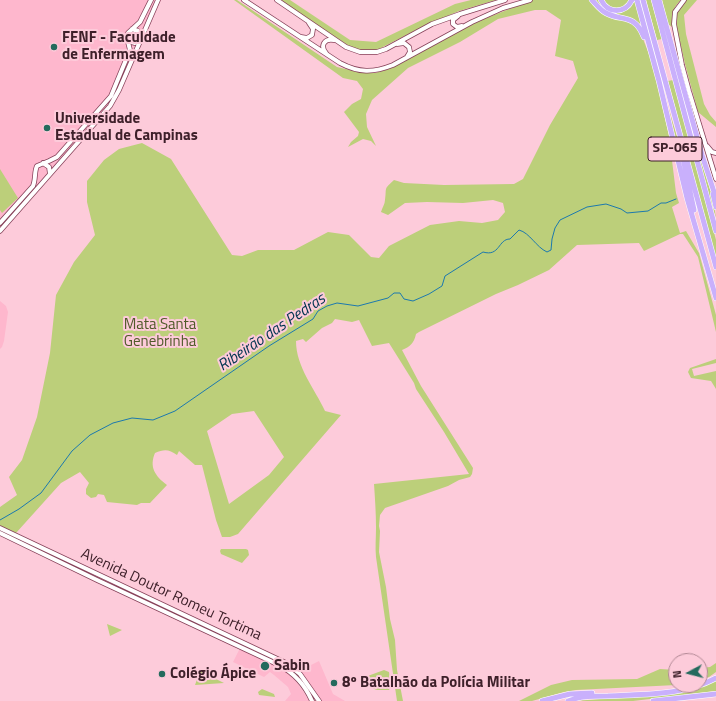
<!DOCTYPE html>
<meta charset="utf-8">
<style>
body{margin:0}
#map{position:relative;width:716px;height:701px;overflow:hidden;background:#fdcbda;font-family:"Titillium Web",sans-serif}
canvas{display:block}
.north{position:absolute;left:668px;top:653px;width:40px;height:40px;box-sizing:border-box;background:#fdcbda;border:1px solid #b18794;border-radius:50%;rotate:263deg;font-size:11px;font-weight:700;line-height:16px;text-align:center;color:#3e202a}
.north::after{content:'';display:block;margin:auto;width:14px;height:18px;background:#246a5d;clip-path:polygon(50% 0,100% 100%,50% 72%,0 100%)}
</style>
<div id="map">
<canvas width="716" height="701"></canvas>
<div class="north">N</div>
</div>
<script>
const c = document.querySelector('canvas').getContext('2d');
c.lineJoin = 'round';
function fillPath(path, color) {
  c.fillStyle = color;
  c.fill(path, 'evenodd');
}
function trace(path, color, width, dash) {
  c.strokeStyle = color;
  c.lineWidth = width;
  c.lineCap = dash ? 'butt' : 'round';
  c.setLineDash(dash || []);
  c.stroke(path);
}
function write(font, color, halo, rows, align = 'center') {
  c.font = font + ' "Titillium Web",sans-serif';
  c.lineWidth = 4;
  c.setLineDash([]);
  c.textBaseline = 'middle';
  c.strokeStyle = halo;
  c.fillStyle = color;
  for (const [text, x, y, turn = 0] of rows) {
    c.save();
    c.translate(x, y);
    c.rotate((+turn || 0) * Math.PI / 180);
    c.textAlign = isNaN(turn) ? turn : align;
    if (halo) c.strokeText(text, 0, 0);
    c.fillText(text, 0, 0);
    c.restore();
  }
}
fillPath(new Path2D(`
 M0 0H161L116 101 107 113 73 151 0 232Z
 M0 301 6 306 8 312 4 341 2 347 0 349Z
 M240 648 280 667 293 677 310 701H285L291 694 288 687 274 675 270 672 264 677 233 662Z
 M319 661 333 694 345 701H321L315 696 301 670Z
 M189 670V676L180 677 179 671Z`), '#feb7cd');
fillPath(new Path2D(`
 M234 0H237L337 67 363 73H375L389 69 474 23 532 0H592L609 17H622L638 26 652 62 660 96 669 136 676 193 679 203 672 207 680 233 686 231 699 253 716 315V332L698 257 685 237 683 234H680L644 251 639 243 577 245 549 270 518 285 496 294 419 332 416 334C414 343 410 347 402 350L421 386 473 468 472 474 470 477 459 480 448 486 385 508 380 515 379 526 380 531 379 552 386 587 390 619 395 640 397 670 403 701H397L376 557C375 547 376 538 376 528 376 513 375 499 374 484L469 474 444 432 416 389 414 383 389 343 372 346 359 320 352 322 335 319 332 323 322 328 306 342 303 339 296 341C296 367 315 389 325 411L341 415 238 534 230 537H222L216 520 202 465H195L179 451 177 455C169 449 164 449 155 453 149 467 155 476 167 485L150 503H141L137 505 107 502 104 495 98 494 96 497 91 498 86 494V489L89 483 80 472 61 483 16 533 0 526V507L17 495 9 477 22 460 37 417 50 353 56 295 74 262 95 235 87 202V181L104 160 119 149 142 143 171 159 232 255 242 256 258 250H294L328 232 349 235 371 257 379 258 389 246 430 225 459 221 482 223 498 220 505 212 503 203 493 200 463 203 427 202 405 203 388 215 381 212C382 208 385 204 385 200 387 187 383 190 394 180L404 183 444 185 514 184 523 179 550 125 578 78 573 61 555 56 561 20 546 10H535L498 19 460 42 408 68 372 100 366 114 367 127 376 146 371 141 363 139 348 147 351 142 358 136 359 132 344 112 352 104 361 99 363 89 357 81 343 78ZM254 411 284 457 269 475 229 504 207 431 232 414Z
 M279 0H290L350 40 376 42 455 4 471 0H496L459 11 422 27 379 49 371 51 355 50Z
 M595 0H600L620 12 626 10 635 1 642 25 636 21 625 16 609 13 603 9Z
 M604 0H630L624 8C614 9 609 8 604 0Z
 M646 0H651L662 39 657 40Z
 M656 0H657L699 154 713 199 716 218 712 206Z
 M662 0H681C672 8 672 16 672 27L668 24Z
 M686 0H697L684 15 686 34 704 104 710 115 716 122V127L698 112 685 64 677 29 676 18 678 9Z
 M129 36a5 5 0 1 1 10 0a5 5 0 1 1-10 0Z
 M673 80 716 240V258L668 81Z
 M667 103 678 140 690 202 670 115Z
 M0 169 18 198 2 213 0 210Z
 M716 359V363L692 369 694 376 716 371V389L711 381 691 378 688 372 690 368Z
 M221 549H246L248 550 249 555 242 563 221 554 220 551Z
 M107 624 122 630 110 636Z
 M716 663V672L709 677 700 679V668L710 667Z
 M660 669 676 670V685L576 690 564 692 532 701H519L551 685 572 680 637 679Z
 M384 670 389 672 391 686 389 690H377L363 685V681L365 677Z
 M200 671 224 683 195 685Z
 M716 680V691L633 701H575L685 692 697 689Z
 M262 689 274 694 275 697 259 695 258 692Z`), '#bccf7a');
trace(new Path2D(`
 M0 520 19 509 41 493 72 451 90 435 113 423 132 418 153 420 175 411 269 346 313 319 318 311 327 306 337 303 358 306 388 298 394 293H400L404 299 413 301 429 294 442 286 445 276 483 252C500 257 498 239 510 239L519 230C530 233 536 247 547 252L551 250 552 239 555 228 560 220 587 207 606 204 621 209 627 213 648 211 661 203H666L676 199`), '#1c79ae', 1);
const secondary = new Path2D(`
 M244 0 340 63C359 73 373 73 393 65L472 22 503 8 530 0
 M277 0 346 47 360 52H377L386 49 432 24 460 14 505 0
 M684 0 675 12 674 24 682 65 689 91 716 179
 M458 16 453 20V24L457 27 462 26
 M132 29 138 31 142 37
 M301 37 307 38 312 35 313 29 309 23
 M128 41 135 43 140 41
 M397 44 404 43 409 47 410 52 407 57
 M326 53C320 46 324 38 334 40
 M707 146 712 152 716 153
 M43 163 49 167 50 174
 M0 223 33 186C36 179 34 172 37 166L49 161 57 157 111 96 130 50 127 38 128 33 140 22 151 0
 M0 231 110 106 119 90 158 0
 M0 528 286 663 300 674 319 701
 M0 533 97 580 279 665C294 673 305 685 312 701`);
const highway = new Path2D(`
 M592 0C596 4 600 10 606 13 623 22 634 13 644 37
 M601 0C608 14 625 14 632 0
 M637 0 659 81 687 198 716 298
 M643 0 716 267
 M654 0 716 231
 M659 0 702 155 716 198
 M682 154 694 210
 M713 194 716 207
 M542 701 570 694 592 693
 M568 701C580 696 594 696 608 696 644 694 683 696 716 678
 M653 701 716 694`);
trace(secondary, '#87425a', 5.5);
trace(highway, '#fff', 6);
trace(secondary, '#fff', 4);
trace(highway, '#c9b0fc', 5);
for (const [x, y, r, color] of [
 [54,47,4,"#246a5d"],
 [47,128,4,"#246a5d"],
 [265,666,5,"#246a5d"],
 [162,674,4,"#246a5d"],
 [334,683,4,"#246a5d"]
]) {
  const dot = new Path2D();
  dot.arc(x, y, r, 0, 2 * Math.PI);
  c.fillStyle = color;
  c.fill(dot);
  trace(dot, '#fdcbda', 1.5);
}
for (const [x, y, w] of [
 [675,149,54]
]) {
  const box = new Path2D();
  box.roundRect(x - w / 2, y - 12, w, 24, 3);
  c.fillStyle = '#fdcbda';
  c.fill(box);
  trace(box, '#3e202a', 1);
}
write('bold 14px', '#3e202a', null, [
 ["SP-065",675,149]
]);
write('bold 15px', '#3e202a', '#fdcbda', [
 ["FENF - Faculdade",62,38],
 ["de Enfermagem",62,55],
 ["Universidade",55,119],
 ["Estadual de Campinas",55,136],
 ["Sabin",274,666],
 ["Colégio Ápice",170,674],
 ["8º Batalhão da Polícia Militar",342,683]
], 'left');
write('15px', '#505a2a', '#fdcbda', [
 ["Mata Santa",160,325],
 ["Genebrinha",160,342]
]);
write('15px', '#3e202a', '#fdcbda', [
 ["Avenida Doutor Romeu Tortima",171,595,25]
]);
write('italic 16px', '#003450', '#fdcbda', [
 ["Ribeirão das Pedras",272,333,-34]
]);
</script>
